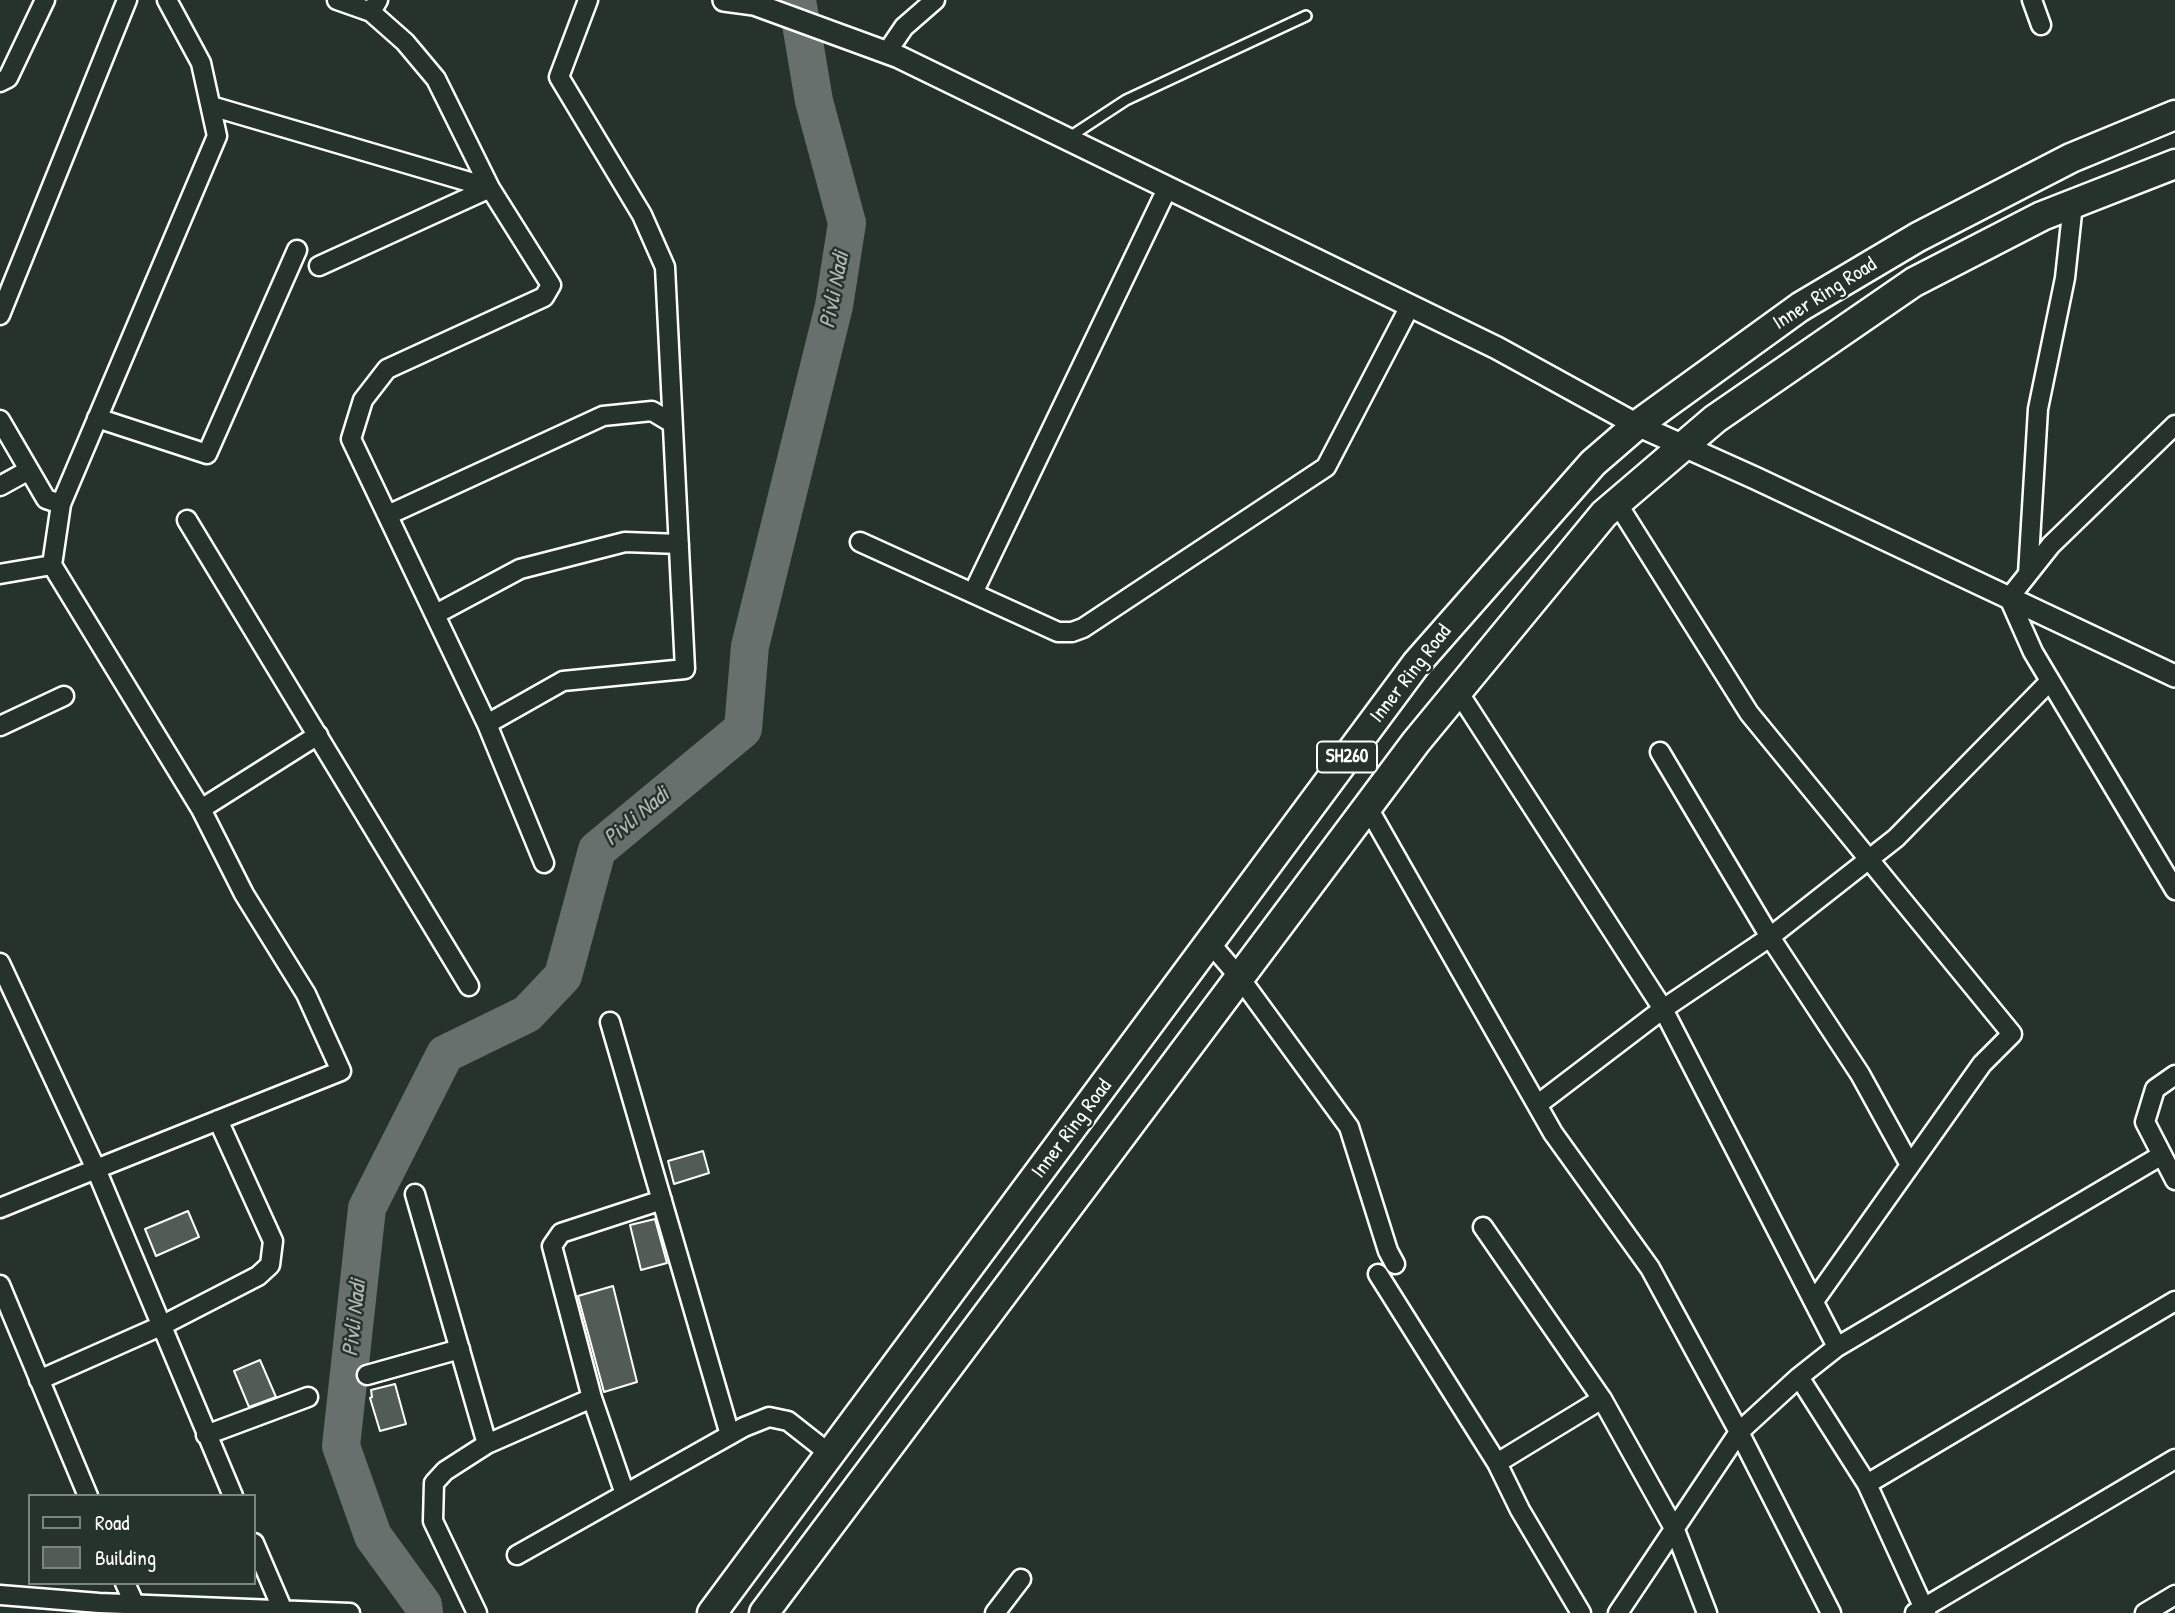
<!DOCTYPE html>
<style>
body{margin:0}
#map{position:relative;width:2175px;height:1613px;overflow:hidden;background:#26332d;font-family:"Patrick Hand",sans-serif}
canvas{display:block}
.legend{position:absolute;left:28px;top:1494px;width:228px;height:91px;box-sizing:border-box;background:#26332d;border:2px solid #7d8581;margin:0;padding:9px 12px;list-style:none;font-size:21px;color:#fff}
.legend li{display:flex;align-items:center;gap:14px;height:35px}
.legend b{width:35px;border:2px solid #7d8581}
</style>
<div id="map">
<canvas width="2175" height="1613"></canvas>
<ul class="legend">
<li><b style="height:9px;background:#26332d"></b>Road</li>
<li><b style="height:19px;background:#515c57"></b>Building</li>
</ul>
</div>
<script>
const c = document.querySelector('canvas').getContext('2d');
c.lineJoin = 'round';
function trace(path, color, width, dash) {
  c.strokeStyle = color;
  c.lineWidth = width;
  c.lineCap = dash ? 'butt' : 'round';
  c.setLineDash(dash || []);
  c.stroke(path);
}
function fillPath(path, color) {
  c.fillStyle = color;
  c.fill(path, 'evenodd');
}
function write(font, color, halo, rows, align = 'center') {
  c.font = font + ' "Patrick Hand",sans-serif';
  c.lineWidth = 5;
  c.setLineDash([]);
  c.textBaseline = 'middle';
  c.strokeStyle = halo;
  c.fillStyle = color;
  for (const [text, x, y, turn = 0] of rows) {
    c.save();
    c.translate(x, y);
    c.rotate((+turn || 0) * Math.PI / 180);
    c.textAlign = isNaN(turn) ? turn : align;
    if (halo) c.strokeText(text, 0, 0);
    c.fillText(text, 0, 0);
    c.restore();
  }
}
trace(new Path2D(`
 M424 1613 423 1605 373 1536 341 1446 367 1208 445 1054 527 1014 563 976 597 850 743 729 750 646 834 306 847 223 814 101 797 0`), '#67706c', 38);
const building = new Path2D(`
 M703 1151 709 1173 674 1184 668 1161Z
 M188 1211 199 1237 156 1256 145 1229Z
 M655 1219 667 1263 641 1270 630 1225Z
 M613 1286 637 1382 604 1392 578 1296Z
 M260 1360 276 1397 249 1407 234 1371Z
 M395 1384 406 1424 380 1431 370 1398 372 1397 371 1390Z`);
fillPath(building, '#515c57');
trace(building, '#fff', 2);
const service = new Path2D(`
 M1068 138 1126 100 1306 16`);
const minor = new Path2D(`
 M337 0 371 12
 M378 0 371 12 405 42 436 79 490 188 551 285 544 297 387 369 363 400 351 439 487 724 544 863
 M2032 0 2041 25
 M887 52 904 27 935 0
 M0 82 8 78 45 0
 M211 106 490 188 319 266
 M0 315 127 0
 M97 418 207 454 297 250
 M0 420 46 499 61 504
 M2175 425 2051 545 2009 598 2033 652 2175 890
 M0 486 29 470
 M1617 503 1749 713 2012 1034 1982 1064 1814 1301
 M388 515 603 416 652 411 672 423
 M187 520 469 986
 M860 542 1058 632H1072L1083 628 1326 467 1410 306
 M0 574 52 565
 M2028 574 2038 409 2065 278 2073 204
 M973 593 1167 189
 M436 614 520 569 625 542 679 544
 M1457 690 1663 1009 1837 1347
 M487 724 563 681 685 669 665 267 642 215 559 77 588 0
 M0 726 64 696
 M1660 752 1770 937 1860 1074 1910 1165
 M1367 806 1553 1133 1650 1268 1739 1432 1831 1613
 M201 809 318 735
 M1210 943 1240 978 1349 1127 1388 1251 1395 1264
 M0 963 96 1169 341 1071 306 994 244 894 201 809 52 565 61 504 217 136 201 63 167 0
 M610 1022 730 1435
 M2175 1075 2155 1089 2145 1122 2175 1180
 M1537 1105 1663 1009 1770 937 1896 838 2050 681
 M415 1194 487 1444
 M0 1208 96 1169 233 1496
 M1483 1227 1602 1399 1675 1530 1707 1613
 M1378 1274 1497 1463 1520 1510 1581 1613
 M0 1285 88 1496
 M367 1375 460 1349
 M1799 1377 1867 1484 1926 1613
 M39 1380 163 1325 258 1276 270 1265 273 1241 218 1120
 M592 1398 625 1494
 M206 1435 308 1397
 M1497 1463 1602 1399
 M1867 1484 2175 1301
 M254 1543 284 1613
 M517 1555 744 1427 769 1417 788 1421 830 1454
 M125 1583 135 1605
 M0 1595 99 1603 350 1613
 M477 1613 433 1521 434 1483 445 1471 487 1444 592 1398 552 1246 561 1233 662 1200
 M995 1613 1021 1579
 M1618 1613 1739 1432 1799 1377 1837 1347 2162 1155
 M1915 1613 2175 1459
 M2145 1613 2175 1595`);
const tertiary = new Path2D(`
 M724 0 754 4 899 57 1497 348 1637 425 1755 478 2175 676`);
const trunk = new Path2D(`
 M712 1613 1416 664 1593 463 1637 425 1800 307 1918 237 2071 158 2175 115
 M764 1613 1416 742 1604 514 1715 419 1914 282 2042 216 2175 164`);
trace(service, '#fff', 14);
trace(minor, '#fff', 23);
trace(tertiary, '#fff', 26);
trace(trunk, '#fff', 33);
trace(service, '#26332d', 9);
trace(minor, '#26332d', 18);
trace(tertiary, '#26332d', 21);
trace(trunk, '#26332d', 28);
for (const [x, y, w] of [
 [1347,757,60]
]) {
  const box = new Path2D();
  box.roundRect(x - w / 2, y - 15.5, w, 31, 5);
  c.fillStyle = '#26332d';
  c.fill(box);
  trace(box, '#fff', 2);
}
write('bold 19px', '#fff', null, [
 ["SH260",1347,757]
]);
write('21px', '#fff', '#26332d', [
 ["Inner Ring Road",1825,294,-32],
 ["Inner Ring Road",1411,674,-52],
 ["Inner Ring Road",1072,1129,-53]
]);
write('italic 23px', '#b3b8b6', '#26332d', [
 ["Pivli Nadi",835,290,-79],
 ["Pivli Nadi",637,817,-40],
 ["Pivli Nadi",355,1318,-84]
]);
</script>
